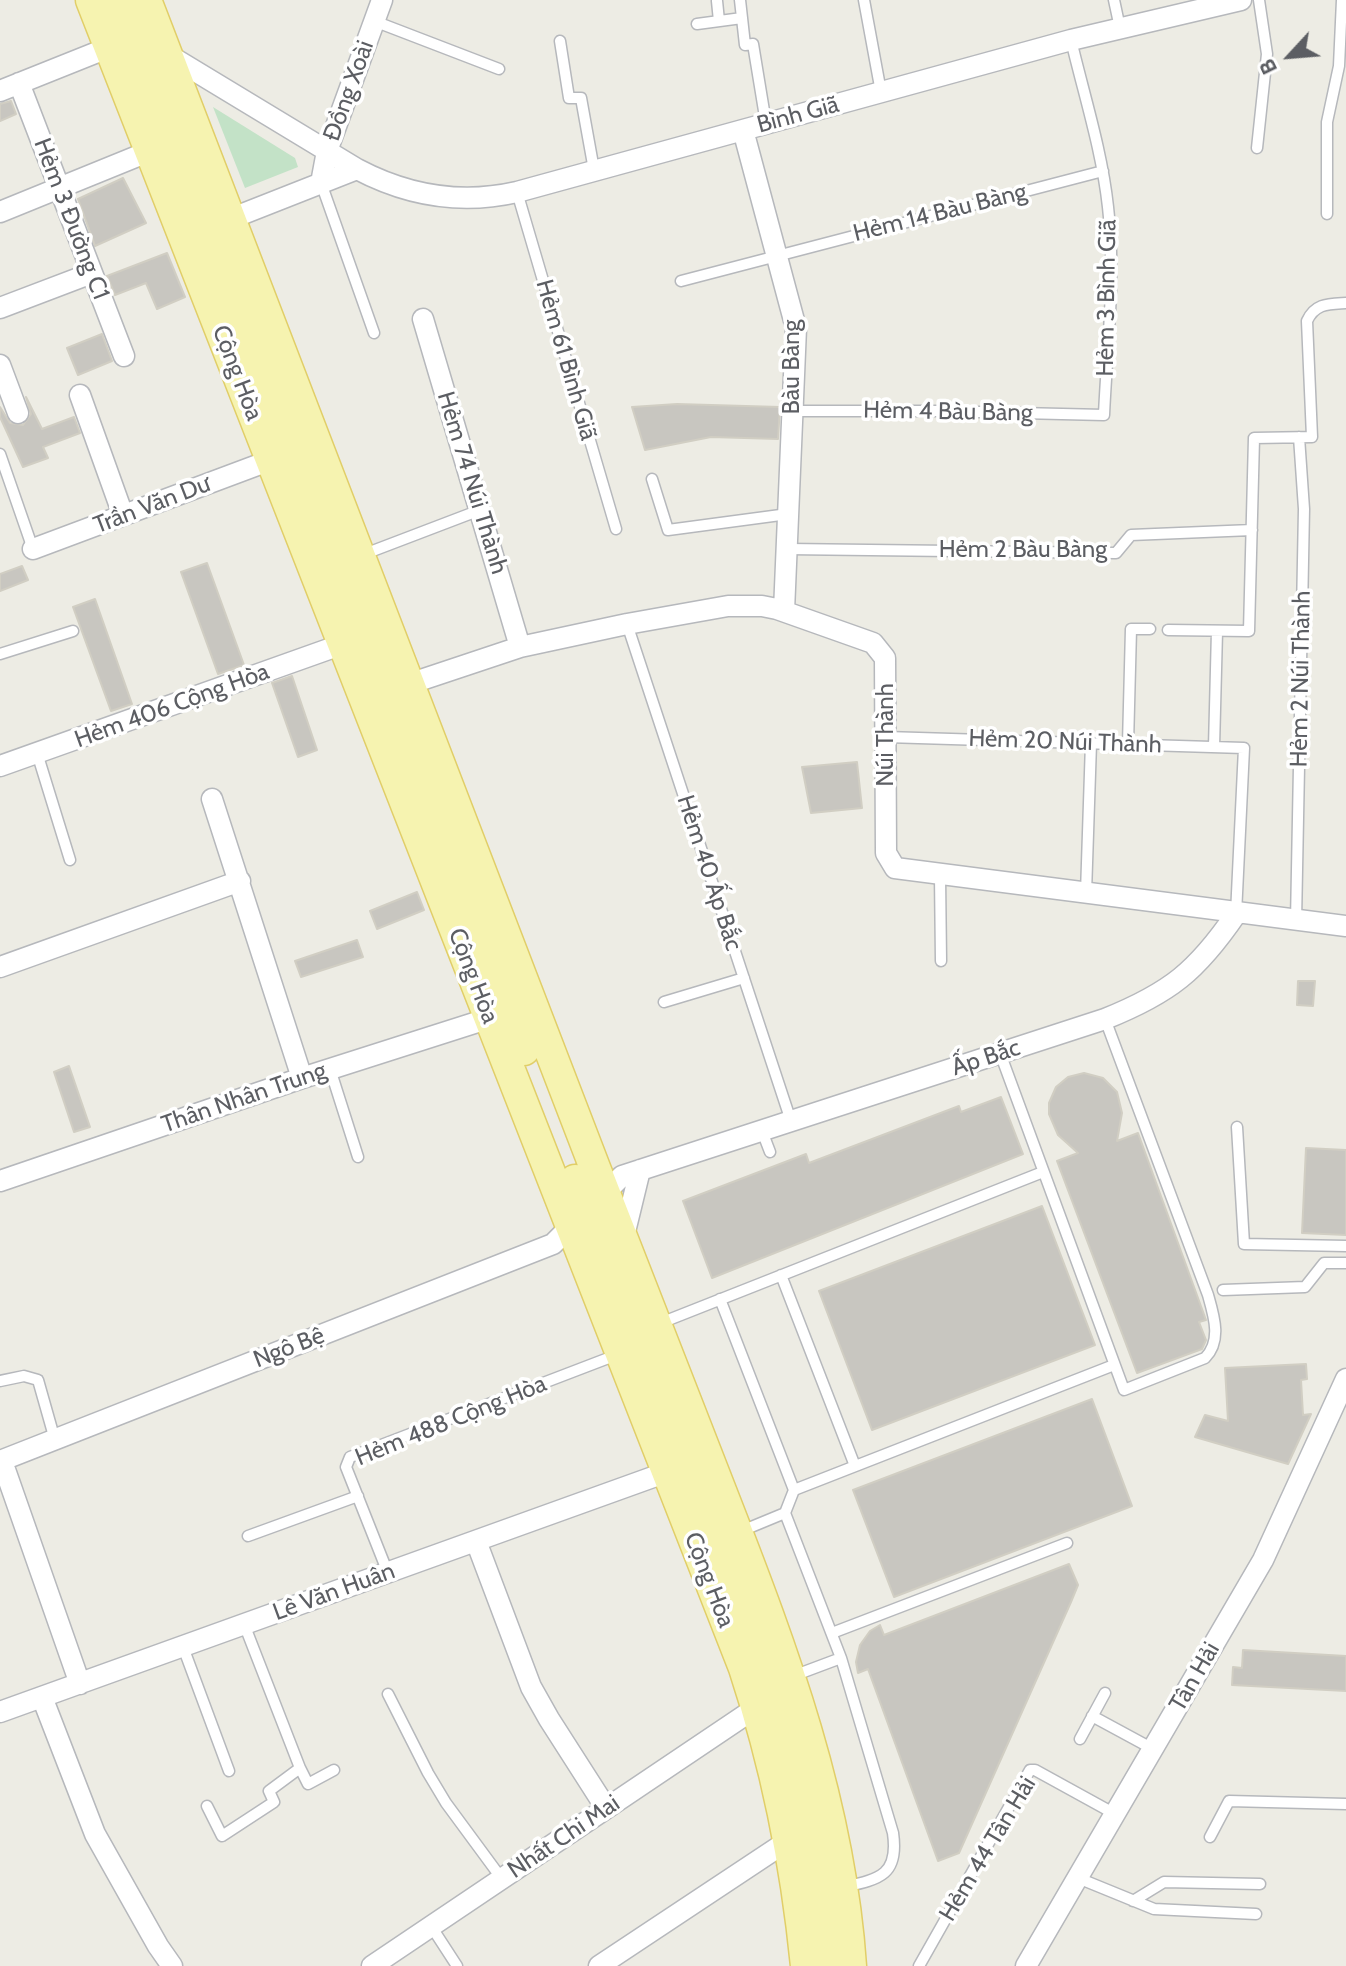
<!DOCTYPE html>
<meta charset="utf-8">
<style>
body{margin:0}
#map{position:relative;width:1346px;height:1966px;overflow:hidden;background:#edece4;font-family:Cabin,sans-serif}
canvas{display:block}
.north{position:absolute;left:1250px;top:16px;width:80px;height:80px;-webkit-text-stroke:6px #fff;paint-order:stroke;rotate:244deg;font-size:22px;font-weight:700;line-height:32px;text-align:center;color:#5c5e63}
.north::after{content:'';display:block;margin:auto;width:28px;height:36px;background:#5c5e63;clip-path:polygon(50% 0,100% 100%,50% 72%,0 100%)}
</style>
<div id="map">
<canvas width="1346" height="1966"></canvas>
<div class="north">B</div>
</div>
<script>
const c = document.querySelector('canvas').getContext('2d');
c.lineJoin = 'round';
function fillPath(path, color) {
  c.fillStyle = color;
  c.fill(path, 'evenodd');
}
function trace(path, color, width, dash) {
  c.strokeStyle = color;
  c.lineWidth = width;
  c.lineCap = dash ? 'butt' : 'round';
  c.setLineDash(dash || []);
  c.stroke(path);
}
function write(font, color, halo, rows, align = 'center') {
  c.font = font + ' Cabin,sans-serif';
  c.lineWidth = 7;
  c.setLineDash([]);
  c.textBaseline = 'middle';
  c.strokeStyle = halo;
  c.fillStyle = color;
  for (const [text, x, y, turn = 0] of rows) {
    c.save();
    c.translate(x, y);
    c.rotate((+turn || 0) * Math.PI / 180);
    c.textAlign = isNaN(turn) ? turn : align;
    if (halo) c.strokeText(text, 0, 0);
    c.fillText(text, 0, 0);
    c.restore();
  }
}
fillPath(new Path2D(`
 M213 107 295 158 298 167 245 188Z`), '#c3e2c7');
const building = new Path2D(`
 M11 101 16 114 0 121V104Z
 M123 178 146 223 95 246 78 199Z
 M167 253 185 297 157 309 146 283 115 295 107 276Z
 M102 334 112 361 78 375 67 348Z
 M26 397 42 429 74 417 80 433 43 447 48 458 23 467 0 417V407L10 423 23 425 31 414Z
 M677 404 780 407 778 439 711 437 645 450 632 407Z
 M207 563 244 665 218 674 181 572Z
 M22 566 28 580 0 591V574Z
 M95 599 132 704 111 711 73 607Z
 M292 676 317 750 298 757 272 683Z
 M857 762 862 808 811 813 802 767Z
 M417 892 424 910 377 929 370 911Z
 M357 940 363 957 301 977 295 961Z
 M1298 981H1315L1313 1006 1297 1005Z
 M69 1066 90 1127 74 1132 54 1072Z
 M1084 1073 1103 1078 1117 1092 1122 1113 1117 1141 1138 1133 1206 1320 1199 1322 1206 1340 1202 1349 1137 1373 1057 1161 1078 1153 1058 1135 1049 1114V1103L1056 1087 1068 1077Z
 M1001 1097 1023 1154 712 1278 683 1201 806 1154 809 1163 959 1106 961 1112Z
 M1306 1148 1346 1150V1235L1302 1233Z
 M1042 1206 1095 1345 872 1430 819 1291Z
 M1306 1364 1307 1379 1301 1380 1303 1415 1311 1414 1288 1464 1195 1437 1205 1415 1228 1421 1225 1368Z
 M1092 1399 1132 1506 894 1597 853 1490Z
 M1069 1564 1078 1585 1071 1602 959 1853 938 1861 868 1669 858 1673 856 1662 860 1645 870 1631 880 1625 884 1635Z
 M1243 1650 1346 1656V1691L1232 1685 1233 1667 1242 1668Z`);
fillPath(building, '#c8c6c0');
trace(building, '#d1cec3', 2);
const service = new Path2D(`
 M740 0 745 45 753 44 766 123
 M864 0 881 92
 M1114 0 1120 28
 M717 1 719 21
 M374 21 499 69
 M697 24 742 18
 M560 41 569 98H581L594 170
 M1257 148 1267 54 1259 0
 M321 183 374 333
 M517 192 616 529
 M1327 214V122L1339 66 1342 0
 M681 281 1103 171
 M793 411H936L1104 415C1107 347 1116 276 1108 207 1102 151 1084 95 1071 40
 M0 454 33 549
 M652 479 668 530 788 514
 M787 549 1116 553 1131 535 1252 530
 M362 555 480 510
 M627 624 791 1121
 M1168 630 1249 631 1254 438 1312 437 1307 321C1315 303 1329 304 1346 303
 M0 654 73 631
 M886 737 1244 748 1236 914
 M1128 744 1131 629H1150
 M1214 747 1217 631
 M37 753 70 860
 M940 876 941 961
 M1086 893 1091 743
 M1296 921 1304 509 1299 437
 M664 1002 744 978
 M1000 1053 1124 1390 1205 1358C1222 1341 1214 1316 1208 1295L1105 1019
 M330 1069 358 1157
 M1237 1127 1244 1244 1346 1246
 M762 1131 770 1152
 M781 1275 855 1466
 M1223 1290 1305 1287 1324 1263H1346
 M720 1299 794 1490 785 1513 841 1658 893 1833C899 1875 880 1879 844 1887
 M658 1324 1043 1172
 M0 1381 24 1376 38 1380 55 1440
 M794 1490 1114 1365
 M739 1532 785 1513
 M248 1536 358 1496
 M388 1573 346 1467 350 1457 619 1354
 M832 1633 1067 1543
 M183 1647 229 1771
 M793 1676 841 1658
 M388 1694 428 1773 446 1803 502 1879
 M1092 1716 1153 1749
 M1080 1739 1105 1693
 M300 1768 308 1784 334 1770
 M207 1806 222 1836 274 1802 269 1791 300 1768 244 1624
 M1210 1837 1229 1801 1346 1804
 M1078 1878 1154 1909 1256 1914
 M1133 1901 1164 1882 1260 1884
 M431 1926 457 1966
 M919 1966 1030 1770H1035L1115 1814`);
const minor = new Path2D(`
 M167 54 357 169C408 196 460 205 517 192L1071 40 1241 0
 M19 83 124 356
 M0 91 110 47
 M743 130 796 328 784 611
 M321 183 327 151 382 0
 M0 212 150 151
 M230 219 357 169
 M0 308 92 273
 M423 319 520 647
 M0 365 18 413
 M80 395 123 515
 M33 549 271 460
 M409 684 520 647 627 624 728 606H762L777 609 873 643 885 658 886 853 895 868 1346 926
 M0 766 343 644
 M212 799 302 1078
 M0 967 240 881
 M0 1181 302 1078 490 1018
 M604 1194 622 1176 1105 1019C1170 993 1197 971 1236 914
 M623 1240 640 1170
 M0 1461 553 1244 571 1226
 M2 1461 80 1684
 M476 1541 531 1687 549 1719 606 1808
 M42 1697 95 1834 158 1946 172 1966
 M0 1712 667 1472
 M372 1966 757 1707
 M599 1966 789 1840
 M1026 1966 1263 1560 1346 1379`);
const primary = new Path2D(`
 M91 0 744 1668C776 1765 796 1864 806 1966
 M117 0 524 1050
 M146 0C296 389 444 779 595 1168 638 1280 682 1390 725 1501 784 1652 840 1803 851 1966
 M575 1180 775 1694 802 1799 821 1905 829 1966`);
trace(service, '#b6b8bc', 13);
trace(minor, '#b6b8bc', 23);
trace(primary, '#e1ce68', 33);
trace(service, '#fff', 10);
trace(minor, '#fff', 20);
trace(primary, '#f6f3b0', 30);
write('24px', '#5c5e63', '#fff', [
 ["Đồng Xoài",349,91,-70],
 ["Bình Giã",798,115,-15],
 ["Hẻm 14 Bàu Bàng",940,213,-14],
 ["Hẻm 3 Đường C1",71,219,69],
 ["Hẻm 3 Bình Giã",1107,298,-89],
 ["Hẻm 61 Bình Giã",566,360,74],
 ["Bàu Bàng",792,367,-90],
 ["Cộng Hòa",237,373,69],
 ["Hẻm 4 Bàu Bàng",948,412,1],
 ["Hẻm 74 Núi Thành",472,483,73],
 ["Trần Văn Dư",152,505,-21],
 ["Hẻm 2 Bàu Bàng",1023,550],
 ["Hẻm 2 Núi Thành",1301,679,-89],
 ["Hẻm 406 Cộng Hòa",172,706,-20],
 ["Núi Thành",886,735,-90],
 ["Hẻm 20 Núi Thành",1065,742,2],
 ["Hẻm 40 Ấp Bắc",709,873,72],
 ["Cộng Hòa",473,976,69],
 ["Ấp Bắc",986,1058,-18],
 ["Thân Nhân Trung",244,1098,-19],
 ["Ngô Bệ",289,1348,-21],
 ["Hẻm 488 Cộng Hòa",451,1421,-22],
 ["Cộng Hòa",709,1580,69],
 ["Lê Văn Huân",334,1592,-20],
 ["Tân Hải",1195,1677,-60],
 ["Nhất Chi Mai",564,1837,-34],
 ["Hẻm 44 Tân Hải",988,1849,-59]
]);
</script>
